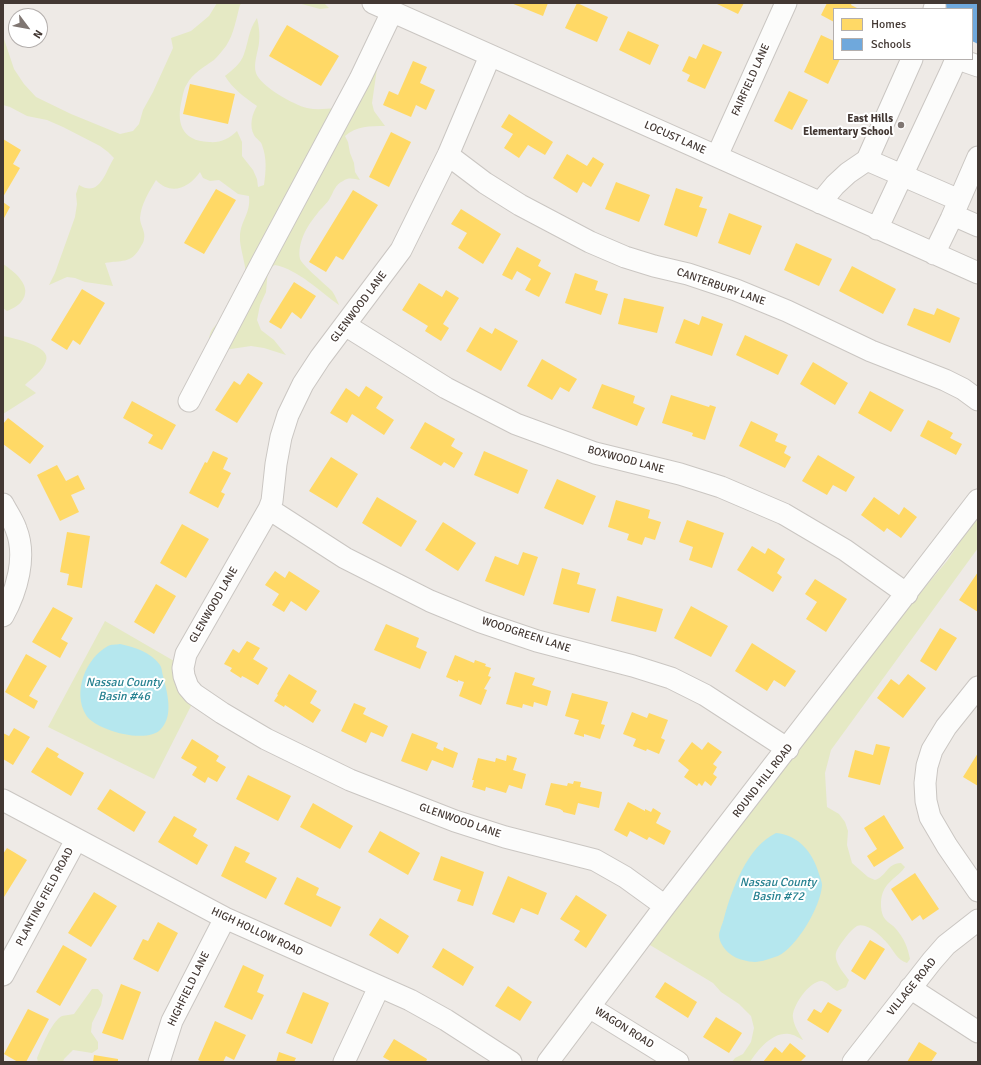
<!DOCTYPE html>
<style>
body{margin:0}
#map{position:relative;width:981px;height:1065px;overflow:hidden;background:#eeeae6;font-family:Signika,sans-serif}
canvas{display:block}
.frame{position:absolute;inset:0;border:4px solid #433833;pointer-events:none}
.legend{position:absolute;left:833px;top:8px;width:140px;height:52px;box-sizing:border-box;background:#fff;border:1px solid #b4afad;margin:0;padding:5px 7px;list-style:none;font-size:12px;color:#433833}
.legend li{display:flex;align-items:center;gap:8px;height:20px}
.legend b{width:20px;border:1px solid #b4afad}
.north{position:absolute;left:8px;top:8px;width:40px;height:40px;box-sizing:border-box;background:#fff;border:1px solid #b4afad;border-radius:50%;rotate:122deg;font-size:11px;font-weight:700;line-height:16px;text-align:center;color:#433833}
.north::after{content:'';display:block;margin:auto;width:14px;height:18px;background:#7f7672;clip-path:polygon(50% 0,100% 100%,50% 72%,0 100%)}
</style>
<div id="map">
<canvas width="981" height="1065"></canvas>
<div class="frame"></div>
<ul class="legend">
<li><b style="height:11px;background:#ffd966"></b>Homes</li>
<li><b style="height:11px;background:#6fa8dc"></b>Schools</li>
</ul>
<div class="north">N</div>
</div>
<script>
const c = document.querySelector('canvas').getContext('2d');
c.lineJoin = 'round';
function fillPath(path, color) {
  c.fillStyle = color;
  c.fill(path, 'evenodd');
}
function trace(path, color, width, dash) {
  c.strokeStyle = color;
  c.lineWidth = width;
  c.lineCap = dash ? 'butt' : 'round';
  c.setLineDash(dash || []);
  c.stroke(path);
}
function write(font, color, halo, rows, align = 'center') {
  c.font = font + ' Signika,sans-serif';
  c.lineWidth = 4;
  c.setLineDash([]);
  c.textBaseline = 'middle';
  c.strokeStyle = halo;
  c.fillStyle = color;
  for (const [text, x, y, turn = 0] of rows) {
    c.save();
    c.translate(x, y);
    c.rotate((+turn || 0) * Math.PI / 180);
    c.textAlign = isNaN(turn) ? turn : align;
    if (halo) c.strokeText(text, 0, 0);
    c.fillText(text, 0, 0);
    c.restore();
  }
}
fillPath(new Path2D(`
 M217 3H242L240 5C236 19 234 34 226 46 223 50 218 56 214 60 204 67 193 73 187 84 184 88 183 94 182 99 176 122 181 141 209 142 220 143 229 139 237 131L242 142V156L253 170 257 179 258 187 264 185C266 171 267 158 262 145 261 141 256 139 254 135 249 126 252 114 257 106 244 97 233 89 225 76 232 70 241 64 244 54 249 40 248 31 257 18 259 26 260 34 259 43 258 52 253 64 256 73 260 86 294 105 307 108 316 110 325 109 335 108L379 55 372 103 374 111 385 126C370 126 356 126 345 136L348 142 350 153 354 163 355 172 360 180C354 179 349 177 343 181 335 185 334 191 330 198 327 204 321 208 317 214 307 226 297 243 300 259 301 264 326 285 332 291 335 295 337 300 339 305 319 291 299 270 275 265L268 269 266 292 260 305 257 320 261 330 274 340 286 355 264 348 251 346 224 350 209 343C209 329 215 327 223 317 225 314 225 309 227 305 231 295 241 287 245 277 248 269 239 247 240 237 240 221 251 214 249 196L238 194 219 180 210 181 203 178 200 172C189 188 171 196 156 180 149 192 141 204 140 218 140 225 146 232 144 239 144 242 141 246 140 248 131 264 121 260 105 263L113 286 85 282 75 278 67 277 49 285 55 273 75 217 77 204 76 194 79 185C100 198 105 172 114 158L108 152 100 146 63 127 47 120 27 116 10 107 3 105V36L14 69 24 84 36 97 71 114 120 134 133 131 139 124 143 110 153 92 173 48 171 38 191 31 209 16Z
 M298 3H324L329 8 320 9Z
 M3 264C15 272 34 287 21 302 18 306 12 309 7 311L3 308Z
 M3 336C13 338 52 346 46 361 43 371 32 378 25 385L36 393 3 414Z
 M978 515V548L831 750 825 773 827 807 839 814 845 822 848 831 847 845 852 863 868 877 875 880C887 876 886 864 901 863L905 867C899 876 887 881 883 892 880 899 880 913 885 919 888 923 893 925 896 929 904 938 908 948 910 959L907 963C897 960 894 951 888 944 882 937 867 922 857 926 850 930 841 943 837 950 832 960 843 972 849 980L846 987 837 991C831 988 829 983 822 981 810 980 791 1007 793 1018 794 1026 799 1033 803 1040 799 1038 793 1034 789 1034 772 1032 758 1050 750 1062H732L735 1058 743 1054 751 1042 754 1028 751 1016 739 1004 721 992 713 983 640 939 788 749 947 561Z
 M105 621 174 661C173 684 175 689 192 704L154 779 48 727Z
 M92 989H98L103 995 101 1005 92 1023 91 1032 98 1042V1049L92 1053 73 1050 64 1059 63 1062H38L37 1058C42 1047 51 1022 62 1016 65 1015 71 1015 74 1014Z`), '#e5e9c4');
fillPath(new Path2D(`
 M120 644C134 647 151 652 160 665 162 668 162 673 163 676 167 692 174 715 161 729 147 745 95 730 86 715 72 692 86 658 108 646 111 644 116 645 120 644Z
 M776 833C799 835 813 853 819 874 820 877 822 882 822 885 821 906 797 947 778 956 772 958 761 962 755 962 751 962 747 961 743 960 732 958 720 947 719 936 719 931 723 923 724 918 732 889 747 847 776 833Z`), '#b5e7ee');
fillPath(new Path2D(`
 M511 3H548L543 16Z
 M577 3 608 17 597 42 565 28Z
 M715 3H744L738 14Z
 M827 3H852L851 5 859 9H834V22L821 15Z
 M287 25 339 56 321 86 269 56Z
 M628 31 659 45 650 65 619 50Z
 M821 35 834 41V59H840L828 84 804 72Z
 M703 44 722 52 705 89 687 81 690 75 682 71 689 56 696 59Z
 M413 61 427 67 420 83 435 90 426 110 416 105 411 117 383 105 389 91 398 95Z
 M190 84 235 94 228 124 183 114Z
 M789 91 808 100 792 130 774 121Z
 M509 114 553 142 545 155 528 145 519 158 504 148 513 134 501 127Z
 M391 132 411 142 389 187 369 177Z
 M3 139 21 150 13 164 20 168 3 197Z
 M567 154 587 166 593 157 604 164 591 187 583 182 577 193 553 178Z
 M616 182 650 195 639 222 605 209Z
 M676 188 703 197 699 207 707 209 697 237 664 225Z
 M216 189 236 200 204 254 184 243Z
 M353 190 378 205 343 260 336 256 326 272 309 262Z
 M3 202 10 207 3 220Z
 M461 209 501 234 483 264 458 248 467 233 451 224Z
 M729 213 762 226 750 255 718 243Z
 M796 243 832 259 819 286 784 270Z
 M517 247 541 260 538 266 551 273 539 297 525 290 531 279 517 271 512 280 502 275Z
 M852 266 896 289 883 314 839 291Z
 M575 273 598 281 595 290 608 294 601 315 565 303Z
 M294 282 316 296 301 319 292 312 281 329 269 322Z
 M419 283 442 297 446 290 459 298 443 324 449 328 441 341 425 331 428 326 402 310Z
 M82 289 105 303 80 345 73 340 67 350 51 340Z
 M624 298 664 307 657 333 618 324Z
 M914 308 934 315 937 308 960 318 950 343 907 325Z
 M702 316 723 324 712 356 675 343 684 319 699 325Z
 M480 327 492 334 495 328 518 341 501 371 466 351Z
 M745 335 788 355 778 375 736 355Z
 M542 359 577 379 569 392 560 387 552 400 527 386Z
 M813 362 848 383 835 405 800 384Z
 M248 373 263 383 237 423 215 410 234 381 240 385Z
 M602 384 635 396 633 403 645 408 637 426 592 408Z
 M366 386 383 397 376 408 394 420 384 435 352 414 347 423 330 413 346 388 359 397Z
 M870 391 904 410 891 432 858 413Z
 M671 395 709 407 710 405 716 407 705 440 692 436 693 433 662 423Z
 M132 401 176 425 162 450 148 443 153 435 123 418Z
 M8 418 44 446 30 464 3 444V424Z
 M928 420 953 433 950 438 962 444 956 455 920 436Z
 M751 421 778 434 775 441 787 446 784 453 791 457 785 468 739 446Z
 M425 422 455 439 451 446 463 453 454 468 444 462 441 466 410 448Z
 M213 451 228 458 223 469 231 473 221 492 225 494 218 508 189 493 205 462 207 463Z
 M484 451 528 470 518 494 474 475Z
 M818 455 855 477 846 492 833 485 827 495 802 481Z
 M331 457 358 474 337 508 309 491Z
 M57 465 66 481 78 475 85 489 71 495 79 512 60 521 37 475Z
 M557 479 596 496 583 525 544 508Z
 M377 497 417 521 401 547 362 523Z
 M874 497 899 515 904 507 917 517 901 538 887 528 884 532 861 515Z
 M616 500 650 510 648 518 661 522 655 540 645 537 642 545 627 540 629 534 608 527Z
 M687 520 724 533 712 568 689 560 693 547 679 542Z
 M443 522 476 543 458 571 425 550Z
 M182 524 209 539 186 578 160 563Z
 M67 532 90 536 82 588 67 585 69 574 60 572Z
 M752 546 765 554 768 548 785 559 777 573 782 577 773 592 737 570Z
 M523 552 538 557 524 596 485 581 495 556 518 565Z
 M562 568 580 573 577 584 596 589 589 613 553 604Z
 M275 571 285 578 289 571 320 591 306 611 291 601 284 612 272 605 279 594 265 585Z
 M978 572V612L959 600Z
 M815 579 847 599 826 632 806 619 817 602 805 594Z
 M156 584 176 596 154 634 134 622Z
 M617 596 663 609 656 632 611 621Z
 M691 606 728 626 711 657 674 638Z
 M53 607 73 618 61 639 68 643 60 658 32 642Z
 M386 624 419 638 416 647 427 652 420 669 374 650Z
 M940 628 957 638 936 671 920 661Z
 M247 641 260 648 253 659 268 668 258 685 246 678 242 676 241 678 230 671 232 668 224 664 233 649 239 653Z
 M752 643 796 671 785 687 774 680 767 691 735 671Z
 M26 654 47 666 29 696 38 701 34 709 5 692Z
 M455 655 474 663 475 660 486 664 485 666 491 668 488 676 491 677 484 689 487 690 481 705 459 696 464 682 458 680V682L446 677Z
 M515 672 535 678 532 685 551 691 547 706 534 702 533 707 523 704 522 708 506 704Z
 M289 674 317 691 310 703 321 710 313 723 285 705 284 707 274 701 278 695 277 694Z
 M908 674 926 688 903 718 877 698 891 679 899 685Z
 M572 693 608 702 601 724 605 725 600 739 584 734V737L574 734 579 720 565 716Z
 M354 703 366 708 363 714 388 726 383 737 371 732 366 743 341 731Z
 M632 712 647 718 649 713 668 720 661 738 665 740 659 754 647 749 646 751 633 746 636 739 623 734Z
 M14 728 30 737 13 765 3 759V733L9 736Z
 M412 733 438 743 436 748 443 751 444 747 458 753 453 768 432 760 427 771 401 761Z
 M192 739 219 756 216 761 226 767 217 782 208 777 205 783 192 775 197 767 181 758Z
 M692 742 702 750 708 742 722 752 713 764 717 767 713 774 717 777 711 786 705 781 702 786 699 783 697 786 684 777 689 770 678 761Z
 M876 744 890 747 880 785 848 777 855 750 873 755Z
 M47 747 59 754 57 757 84 773 71 796 31 772Z
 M978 753V786L963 777Z
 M507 755 517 758 513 770 526 774 522 789 509 785 506 793 486 787 485 791 472 787 474 780H472L478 758 495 762 496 758 506 761Z
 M248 775 291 796 278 821 236 799Z
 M574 781 581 782 580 787 602 792 599 808 578 803 575 815 563 812V811L560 809 545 805 551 783 567 786 568 783 573 784Z
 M110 789 146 812 134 832 97 809Z
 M628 802 645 811V809L651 812 653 808 661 813 656 823 671 831 664 845 649 837 647 840 630 831 627 837 614 830Z
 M313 803 353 826 340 849 300 827Z
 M884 815 904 848 874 867 867 856 877 849 864 828Z
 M174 816 197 829 193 836 208 845 197 865 158 842Z
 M380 831 420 853 408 875 368 852Z
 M235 846 250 853 245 862 277 878 266 899 221 876Z
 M7 848 27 860 4 897H3V854Z
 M441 856 484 872 473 906 457 901 461 890 433 880Z
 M915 873 939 909 923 920 920 915 912 921 891 889Z
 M508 876 547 893 538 915 521 908 514 923 492 914Z
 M297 877 319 888 316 895 341 907 331 927 284 904Z
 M94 892 117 906 91 947 68 933Z
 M576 895 607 915 586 948 574 940 580 931 560 919Z
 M380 918 409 936 398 954 369 935Z
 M158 922 178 933 158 972 133 959 143 939 148 941Z
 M870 940 885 949 865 980 851 971Z
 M63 945 87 959 60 1006 36 992Z
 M443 948 474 967 463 986 432 967Z
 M243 965 264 975 257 992 264 995 252 1020 224 1007Z
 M665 982 697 1002 688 1018 655 997Z
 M121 984 141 992 123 1040 102 1033Z
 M508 986 532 1002 520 1021 495 1006Z
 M303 992 329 1003 312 1044 286 1033Z
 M828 1002 842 1010 828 1033 807 1020 814 1009 821 1013Z
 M28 1009 49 1019 26 1062H18L4 1054Z
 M716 1017 742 1033 729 1053 703 1037Z
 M215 1021 246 1035 234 1060 226 1056 223 1062H203L198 1060Z
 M394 1039 427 1059 426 1062H392L383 1057Z
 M919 1042 937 1053 931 1062H907Z
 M790 1043 806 1056 800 1062H763L775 1047 782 1053Z
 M279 1052 296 1058 294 1062H276Z
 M94 1055 118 1059V1062H93Z`), '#ffd966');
fillPath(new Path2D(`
 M936 3H978V44L972 41V9H949Z`), '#6fa8dc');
const minor = new Path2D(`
 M373 3 978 273
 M934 9 935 6
 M490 56 448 155 401 250 320 358 303 384 288 415 281 437 276 464 272 501 269 509 186 654 183 668 184 676 188 687 194 694 222 713 266 739 350 780 455 821 505 837 595 860 625 877 665 906
 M958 59 978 66
 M448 155 485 183 520 205 590 242 625 257 654 266 688 274 736 290 787 311 871 351 945 380 963 389 978 400
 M717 156 786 3
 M867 160 959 200
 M820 203 835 185 848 173 867 160 912 59
 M953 215 978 226
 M877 229 951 71 956 59
 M934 254 951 219 978 157
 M345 325 446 388 516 424 595 453 680 474 721 487 784 514 845 550 907 594
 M189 401 262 262 360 79 392 12
 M3 504C7 512 13 520 16 529 27 556 17 591 3 616
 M269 509 345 558 430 601 481 622 537 641 633 666 671 678 705 695 788 749
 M978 687 946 727 932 750 927 766 925 783 926 801 930 817 947 846 978 891
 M3 800 225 918 410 1000 446 1020 511 1062
 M3 975 76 840
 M910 988 978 1032
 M589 1007 678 1062
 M159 1062 172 1021 225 918
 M344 1062 379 987
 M548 1062 665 906 978 500
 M853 1062 932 961 946 945 978 920`);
trace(minor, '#cac6c2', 23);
trace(minor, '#fcfcfb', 21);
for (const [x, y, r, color] of [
 [901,125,4,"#7f7672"]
]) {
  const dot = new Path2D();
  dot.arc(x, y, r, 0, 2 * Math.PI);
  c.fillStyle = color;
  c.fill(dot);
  trace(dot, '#fff', 1.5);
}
write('11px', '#433833', '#fff', [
 ["FAIRFIELD LANE",751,80,-66],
 ["LOCUST LANE",675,138,24],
 ["CANTERBURY LANE",721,287,19],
 ["GLENWOOD LANE",359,307,-53],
 ["BOXWOOD LANE",626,460,15],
 ["GLENWOOD LANE",214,605,-60],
 ["WOODGREEN LANE",526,635,18],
 ["ROUND HILL ROAD",763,781,-52],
 ["GLENWOOD LANE",460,821,19],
 ["PLANTING FIELD ROAD",45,897,-62],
 ["HIGH HOLLOW ROAD",257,932,25],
 ["VILLAGE ROAD",912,987,-51],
 ["HIGHFIELD LANE",189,989,-64],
 ["WAGON ROAD",624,1028,32]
]);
write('bold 11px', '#433833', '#fff', [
 ["East Hills",893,119],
 ["Elementary School",893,132]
], 'right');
write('italic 12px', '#268190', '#fff', [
 ["Nassau County",124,683],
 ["Basin #46",124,697],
 ["Nassau County",778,883],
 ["Basin #72",778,897]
]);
</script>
